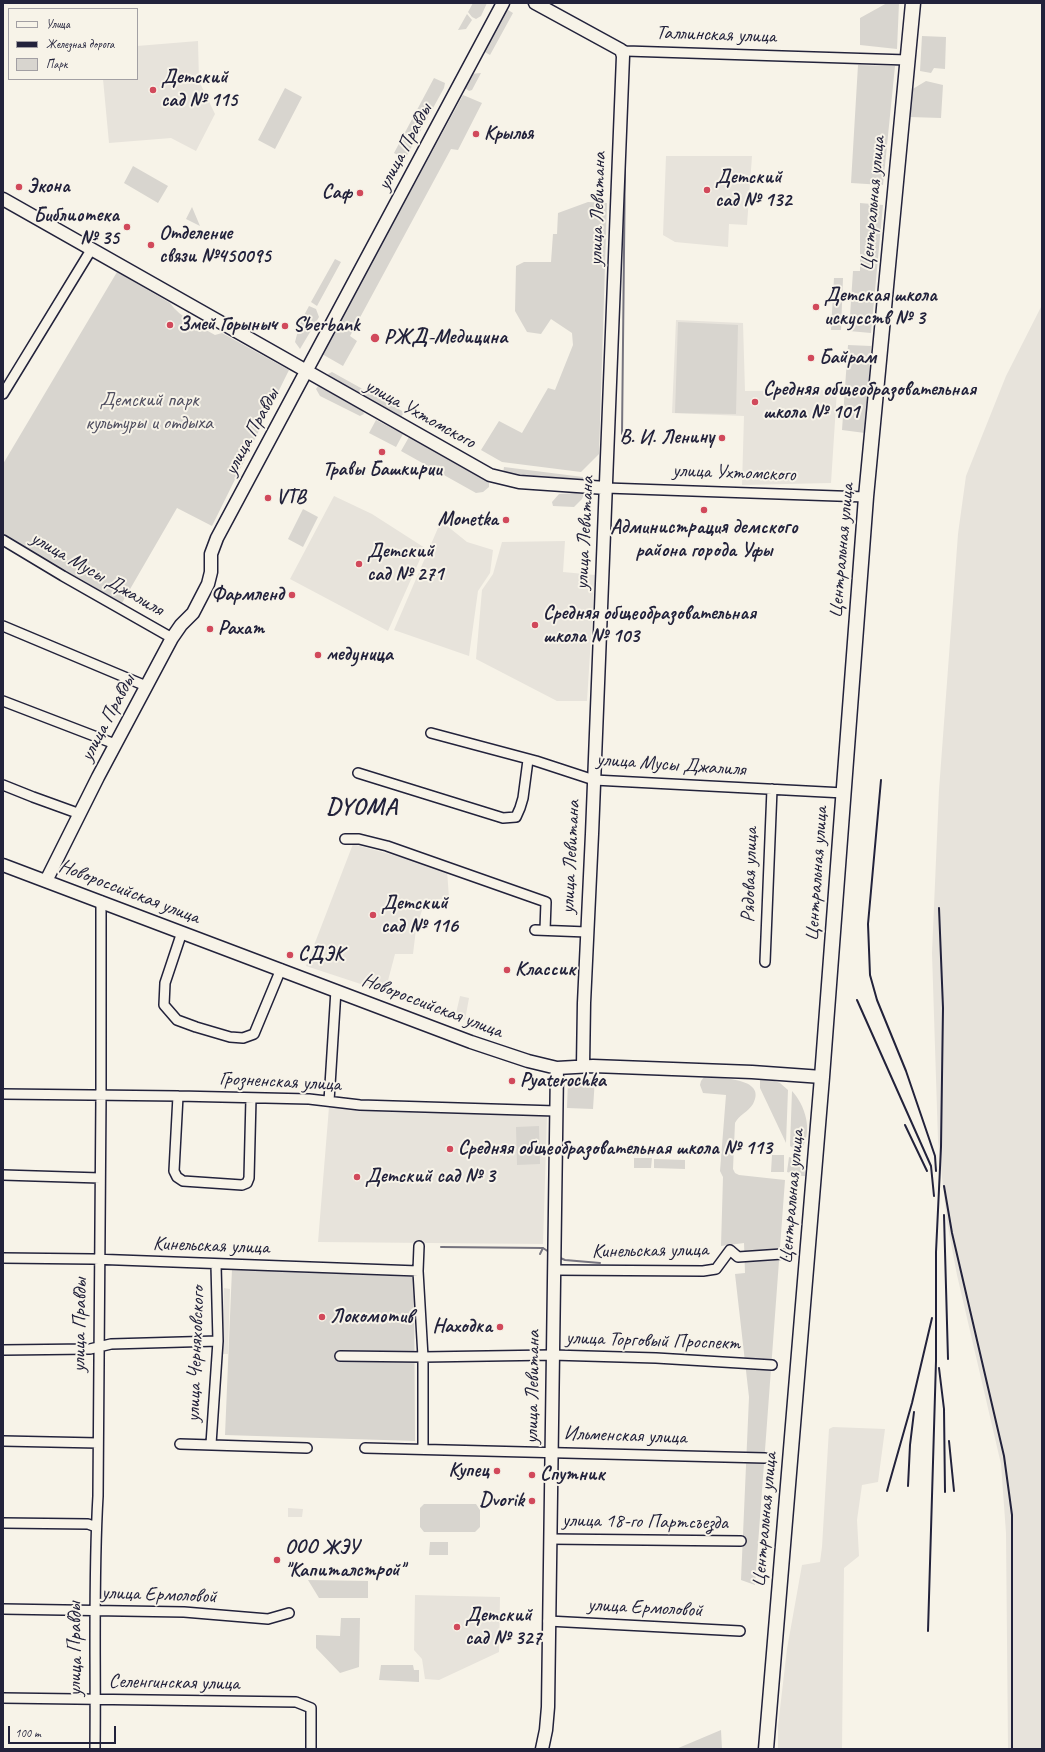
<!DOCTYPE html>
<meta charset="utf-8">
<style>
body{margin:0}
#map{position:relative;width:1045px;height:1752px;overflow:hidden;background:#f7f3e8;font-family:Caveat,sans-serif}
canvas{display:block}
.frame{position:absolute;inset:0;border:4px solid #22223b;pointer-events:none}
.legend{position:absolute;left:8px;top:8px;width:130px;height:72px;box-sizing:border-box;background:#f7f3e8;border:1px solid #a29fa3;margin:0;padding:5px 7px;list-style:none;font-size:12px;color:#22223b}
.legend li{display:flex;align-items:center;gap:8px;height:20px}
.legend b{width:20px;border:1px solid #a29fa3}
.scale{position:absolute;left:8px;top:1726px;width:108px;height:18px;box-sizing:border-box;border:2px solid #22223b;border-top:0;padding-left:5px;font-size:12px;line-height:14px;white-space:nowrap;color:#22223b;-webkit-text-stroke:3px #f7f3e8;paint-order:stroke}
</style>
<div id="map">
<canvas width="1045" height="1752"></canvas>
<div class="frame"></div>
<ul class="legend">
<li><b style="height:5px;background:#f7f3e8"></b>Улица</li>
<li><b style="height:5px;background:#22223b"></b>Железная дорога</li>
<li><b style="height:11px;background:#d8d5cf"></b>Парк</li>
</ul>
<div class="scale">100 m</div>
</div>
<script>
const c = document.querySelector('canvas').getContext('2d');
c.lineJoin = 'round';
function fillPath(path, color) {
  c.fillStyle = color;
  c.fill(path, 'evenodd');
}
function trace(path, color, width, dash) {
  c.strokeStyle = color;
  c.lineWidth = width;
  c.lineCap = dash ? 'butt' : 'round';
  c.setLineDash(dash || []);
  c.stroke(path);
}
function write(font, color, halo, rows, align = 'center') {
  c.font = font + ' Caveat,sans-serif';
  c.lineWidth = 4;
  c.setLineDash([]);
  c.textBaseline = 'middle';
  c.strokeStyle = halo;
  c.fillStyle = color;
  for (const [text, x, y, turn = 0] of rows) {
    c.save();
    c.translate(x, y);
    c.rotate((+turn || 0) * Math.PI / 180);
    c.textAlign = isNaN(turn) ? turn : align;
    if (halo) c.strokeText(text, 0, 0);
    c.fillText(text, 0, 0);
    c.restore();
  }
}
fillPath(new Path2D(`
 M198 41 199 81 215 114 196 151 171 138 109 143 103 79H137V46Z
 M666 156H752L747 225 729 224 728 247 675 242 663 235Z
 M1042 305V1749H1008L1006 1533 1001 1464 957 1275 947 1222 938 1141 932 953 939 790 958 534 966 476 1006 376Z
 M676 320 743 323 745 391 837 390 831 483 742 485 744 416 672 413Z
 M334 496 372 514 425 548 388 631 290 579Z
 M441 521 467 542 493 550 490 573 478 591 469 656 394 630Z
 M565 541 563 572 595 575 587 701H557L476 659 482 590 493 574 502 542Z
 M353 844 447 870 449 898 425 901 416 929 413 954H395L385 992 306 966Z
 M460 996 469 998 465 1020 455 1018Z
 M329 1107 392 1111 547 1116 543 1244 318 1242Z
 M224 1288 230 1289 228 1354H221Z
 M833 1427 885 1429 878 1482 862 1485 857 1520 859 1556 844 1568 842 1749H778V1726L787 1649 802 1565 820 1562 822 1547 829 1429Z
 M288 1508 303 1509 302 1517H288Z
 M415 1595 500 1597 499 1652 439 1680 425 1679 422 1659 414 1650Z`), '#e7e3db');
fillPath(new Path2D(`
 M473 3H487L481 16 476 19 472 17 468 12Z
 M887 3H899L897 49 860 45V18Z
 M505 8 513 13 490 55 483 51Z
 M467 14 472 20 466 29 458 30Z
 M922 36 946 37 945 69 934 68 931 73 920 71Z
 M858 65 895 66 883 185 851 183Z
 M481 73 472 90 469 91 464 87 470 74Z
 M434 78 445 83 444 88 405 159 394 153Z
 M926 81 943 85 941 118 909 117 911 90Z
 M285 88 302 97 275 149 258 140Z
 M463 95 482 103 458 150 451 149 350 336 357 341 343 366 322 354Z
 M133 166 168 186 158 203 124 183Z
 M588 202 607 203 599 454 581 472 502 462 481 450 499 421 522 433 548 388 555 390 573 345 572 333 551 319 541 334 527 332 515 311 516 266 524 262H551L553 234H557L558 213Z
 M860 203 883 205 871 333 849 331 853 271H860Z
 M192 207 200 226 186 219Z
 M335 259 341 262 317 306 311 302Z
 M117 272 170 303C180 318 200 326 215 335L222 333 289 370 212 526 177 508 122 603 3 535V464Z
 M834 278H843L841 330H831Z
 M309 306 316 309 319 317 300 349 295 342 300 323Z
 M678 322 738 325 736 414 675 413Z
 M848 345 871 346 865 433 842 430Z
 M332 372 404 412 399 421 323 379 328 374Z
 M318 386 363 411 364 414 360 416 320 396 316 389Z
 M376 420 403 434 396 447 369 433Z
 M409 437 489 480V487L483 492 476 493 401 451Z
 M504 467 583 477V482L503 474Z
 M575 493 584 494 582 499 574 507 553 506 552 502 559 494Z
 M303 509 318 517 303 547 288 539Z
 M704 1077C718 1078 768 1077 753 1104 748 1112 739 1115 735 1123L733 1169 735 1173 739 1175 785 1180 755 1585 741 1580 749 1397 735 1274 745 1273 744 1243 721 1246 723 1177 720 1171 726 1095 703 1093 700 1085 701 1081Z
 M763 1077 780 1083 788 1090 786 1143 760 1088V1079Z
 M568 1078H595L593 1109 567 1108Z
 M792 1091C805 1105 813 1130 802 1148L795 1149 790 1146Z
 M539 1126 540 1164 517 1165 516 1127Z
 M772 1155H784V1172H771Z
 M789 1157C799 1160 805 1164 805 1176H802L787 1172Z
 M634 1158H652L651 1168H634Z
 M654 1159 685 1160V1169L654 1168Z
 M232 1269 414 1277 415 1441 225 1435Z
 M424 1504H476L480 1510V1527L475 1532H424L420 1527V1508Z
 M430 1542H448V1555H429Z
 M308 1580 368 1581V1598H319Z
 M341 1618H360L359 1667 340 1673 316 1648V1635L340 1636Z
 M381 1665H413L414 1670H419V1682L379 1680Z
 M721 1730 722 1749H676Z`), '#d8d5cf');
trace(new Path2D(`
 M622 434 625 161
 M441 1247 543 1248 549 1252
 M540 1254 543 1248
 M558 1257 565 1260 600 1263`), '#76747f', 2);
const street = new Path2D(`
 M621 50 626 51 907 60
 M3 394 91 250
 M606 488 866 497
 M3 540 63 576 172 638
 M3 626 146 686
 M3 701 115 744
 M431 733 536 761 594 780 844 793
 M358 773 503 818 516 817 520 808 523 798 528 760
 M3 785 33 797 80 814
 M345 839H359L387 846 546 902 545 930
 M535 930 587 932
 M182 932 165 983 164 1005 177 1020 196 1027 230 1037 243 1038 254 1034 281 969
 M765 962 772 789
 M3 1094 178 1096 309 1099 360 1105 556 1111
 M178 1096 174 1171 177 1177 183 1181 242 1185 247 1183 249 1178 251 1098
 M329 1101 336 990
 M3 1175 100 1178
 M419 1246 418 1271 423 1357V1448
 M3 1258 92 1259 418 1271
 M554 1270 703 1271 716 1269 730 1250 738 1257 782 1254
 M3 1350 90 1349 111 1344 218 1341
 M340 1356 423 1357 552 1355 656 1358 772 1365
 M3 1441 98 1443
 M180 1444 307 1448
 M211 1444 218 1341 216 1265
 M365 1448 765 1458
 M3 1523 88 1524 96 1527
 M550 1539 741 1541
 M3 1609 184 1612 268 1619 289 1613
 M548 1621 740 1631
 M3 1698 296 1702 311 1708V1749
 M95 1749C96 1665 93 1580 98 1496L101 1095V901`);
const secondary = new Path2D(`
 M535 3 621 50 623 56 592 834 584 1003 583 1066
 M3 199 490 475 519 482 606 488
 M3 865 471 1042 528 1061 557 1068 593 1066 752 1072 822 1077
 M46 881 98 777 172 638 181 625 193 613 208 584 211 572V554L217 538 503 3
 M542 1749 546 1730 548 1707 557 1068`);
const primary = new Path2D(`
 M766 1749 822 1077 866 497 913 3`);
trace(street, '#22223b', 12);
trace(secondary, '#22223b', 15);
trace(primary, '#22223b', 17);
trace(street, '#f7f3e8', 9);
trace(secondary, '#f7f3e8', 12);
trace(primary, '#f7f3e8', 14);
trace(new Path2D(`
 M881 780 868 924 870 975 877 1000 906 1071 935 1156 936 1171
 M857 1000 931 1166 934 1196
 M905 1125 927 1171
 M944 1186 952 1233 1004 1456 1012 1515V1749
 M944 1215 948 1359
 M939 1368 944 1409 945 1492
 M949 1441 954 1491
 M908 1486 910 1445 914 1412
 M887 1491 912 1403 932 1318
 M928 1631 936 1361V1252L941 1147 943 1008 939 908`), '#22223b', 2);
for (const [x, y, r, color] of [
 [153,90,4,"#d1495b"],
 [476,134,4,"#d1495b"],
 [19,187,4,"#d1495b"],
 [707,190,4,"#d1495b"],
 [360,193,4,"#d1495b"],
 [127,227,4,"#d1495b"],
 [151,245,4,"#d1495b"],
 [816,307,4,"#d1495b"],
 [170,325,4,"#d1495b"],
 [285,326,4,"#d1495b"],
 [375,338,5,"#d1495b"],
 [811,358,4,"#d1495b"],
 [755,402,4,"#d1495b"],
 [722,438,4,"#d1495b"],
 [382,452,4,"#d1495b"],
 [268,498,4,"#d1495b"],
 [704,510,4,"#d1495b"],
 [506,520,4,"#d1495b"],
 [359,564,4,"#d1495b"],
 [292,595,4,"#d1495b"],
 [535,625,4,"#d1495b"],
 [210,629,4,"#d1495b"],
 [318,655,4,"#d1495b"],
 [373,915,4,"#d1495b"],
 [290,955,4,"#d1495b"],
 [507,970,4,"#d1495b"],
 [512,1081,4,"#d1495b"],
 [450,1149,4,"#d1495b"],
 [357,1177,4,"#d1495b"],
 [322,1317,4,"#d1495b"],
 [500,1327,4,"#d1495b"],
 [497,1471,4,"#d1495b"],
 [532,1475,4,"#d1495b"],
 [532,1501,4,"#d1495b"],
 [277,1560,4,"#d1495b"],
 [457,1627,4,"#d1495b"]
]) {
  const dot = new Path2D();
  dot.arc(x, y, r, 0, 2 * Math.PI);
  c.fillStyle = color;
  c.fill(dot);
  trace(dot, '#f7f3e8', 1.5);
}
write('20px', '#22223b', '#f7f3e8', [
 ["Таллинская улица",716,35,2],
 ["улица Правды",405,147,-62],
 ["Центральная улица",873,204,-85],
 ["улица Левитана",598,209,-88],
 ["улица Ухтомского",420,414,29],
 ["улица Правды",252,432,-62],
 ["улица Ухтомского",734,473,2],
 ["улица Левитана",585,533,-87],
 ["Центральная улица",842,551,-85],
 ["улица Мусы Джалиля",97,574,30],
 ["улица Правды",108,718,-62],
 ["улица Мусы Джалиля",671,765,4],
 ["улица Левитана",571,857,-87],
 ["Центральная улица",817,874,-86],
 ["Рядовая улица",750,875,-88],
 ["Новороссийская улица",129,892,21],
 ["Новороссийская улица",432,1006,21],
 ["Грозненская улица",280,1082,3],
 ["Центральная улица",792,1197,-85],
 ["Кинельская улица",211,1246,2],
 ["Кинельская улица",650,1251,-1],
 ["улица Правды",80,1325,-89],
 ["улица Торговый Проспект",653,1341,2],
 ["улица Черняховского",196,1354,-88],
 ["улица Левитана",533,1387,-89],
 ["Ильменская улица",625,1436,2],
 ["Центральная улица",765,1520,-85],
 ["улица 18-го Партсъезда",645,1522,1],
 ["улица Ермоловой",159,1595,2],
 ["улица Ермоловой",645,1608,3],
 ["улица Правды",76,1649,-90],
 ["Селенгинская улица",174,1683,1]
]);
write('bold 20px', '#22223b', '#f7f3e8', [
 ["Детский",161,78],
 ["сад № 115",161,101],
 ["Крылья",484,134],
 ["Детский",715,178],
 ["сад № 132",715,201],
 ["Экона",27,187],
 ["Саф",352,193,"right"],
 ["Библиотека",119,216,"right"],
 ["№ 35",119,239,"right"],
 ["Отделение",159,234],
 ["связи №450095",159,257],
 ["Детская школа",824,296],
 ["искусств № 3",824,319],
 ["Змей Горыныч",178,325],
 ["Sberbank",293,326],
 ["РЖД-Медицина",384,338],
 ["Байрам",819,358],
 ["Средняя общеобразовательная",763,390],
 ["школа № 101",763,413],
 ["В. И. Ленину",714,438,"right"],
 ["Травы Башкирии",382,470,"center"],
 ["VTB",276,498],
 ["Monetka",498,520,"right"],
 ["Администрация демского",704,528,"center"],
 ["района города Уфы",704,551,"center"],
 ["Детский",367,552],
 ["сад № 271",367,575],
 ["Фармленд",284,595,"right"],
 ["Средняя общеобразовательная",543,614],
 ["школа № 103",543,637],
 ["Рахат",218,629],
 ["медуница",326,655],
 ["Детский",381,904],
 ["сад № 116",381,927],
 ["СДЭК",298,955],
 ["Классик",515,970],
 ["Pyaterochka",520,1081],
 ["Средняя общеобразовательная школа № 113",458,1149],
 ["Детский сад № 3",365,1177],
 ["Локомотив",330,1317],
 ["Находка",492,1327,"right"],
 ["Купец",489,1471,"right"],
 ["Спутник",540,1475],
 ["Dvorik",524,1501,"right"],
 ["ООО ЖЭУ",285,1548],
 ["\"Капиталстрой\"",285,1571],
 ["Детский",465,1616],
 ["сад № 327",465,1639]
], 'left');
write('20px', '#504f60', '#f7f3e8', [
 ["Демский парк",149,401],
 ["культуры и отдыха",149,424]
]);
c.letterSpacing = '1px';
write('bold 24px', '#22223b', '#f7f3e8', [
 ["DYOMA",362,808]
]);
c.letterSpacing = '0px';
</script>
